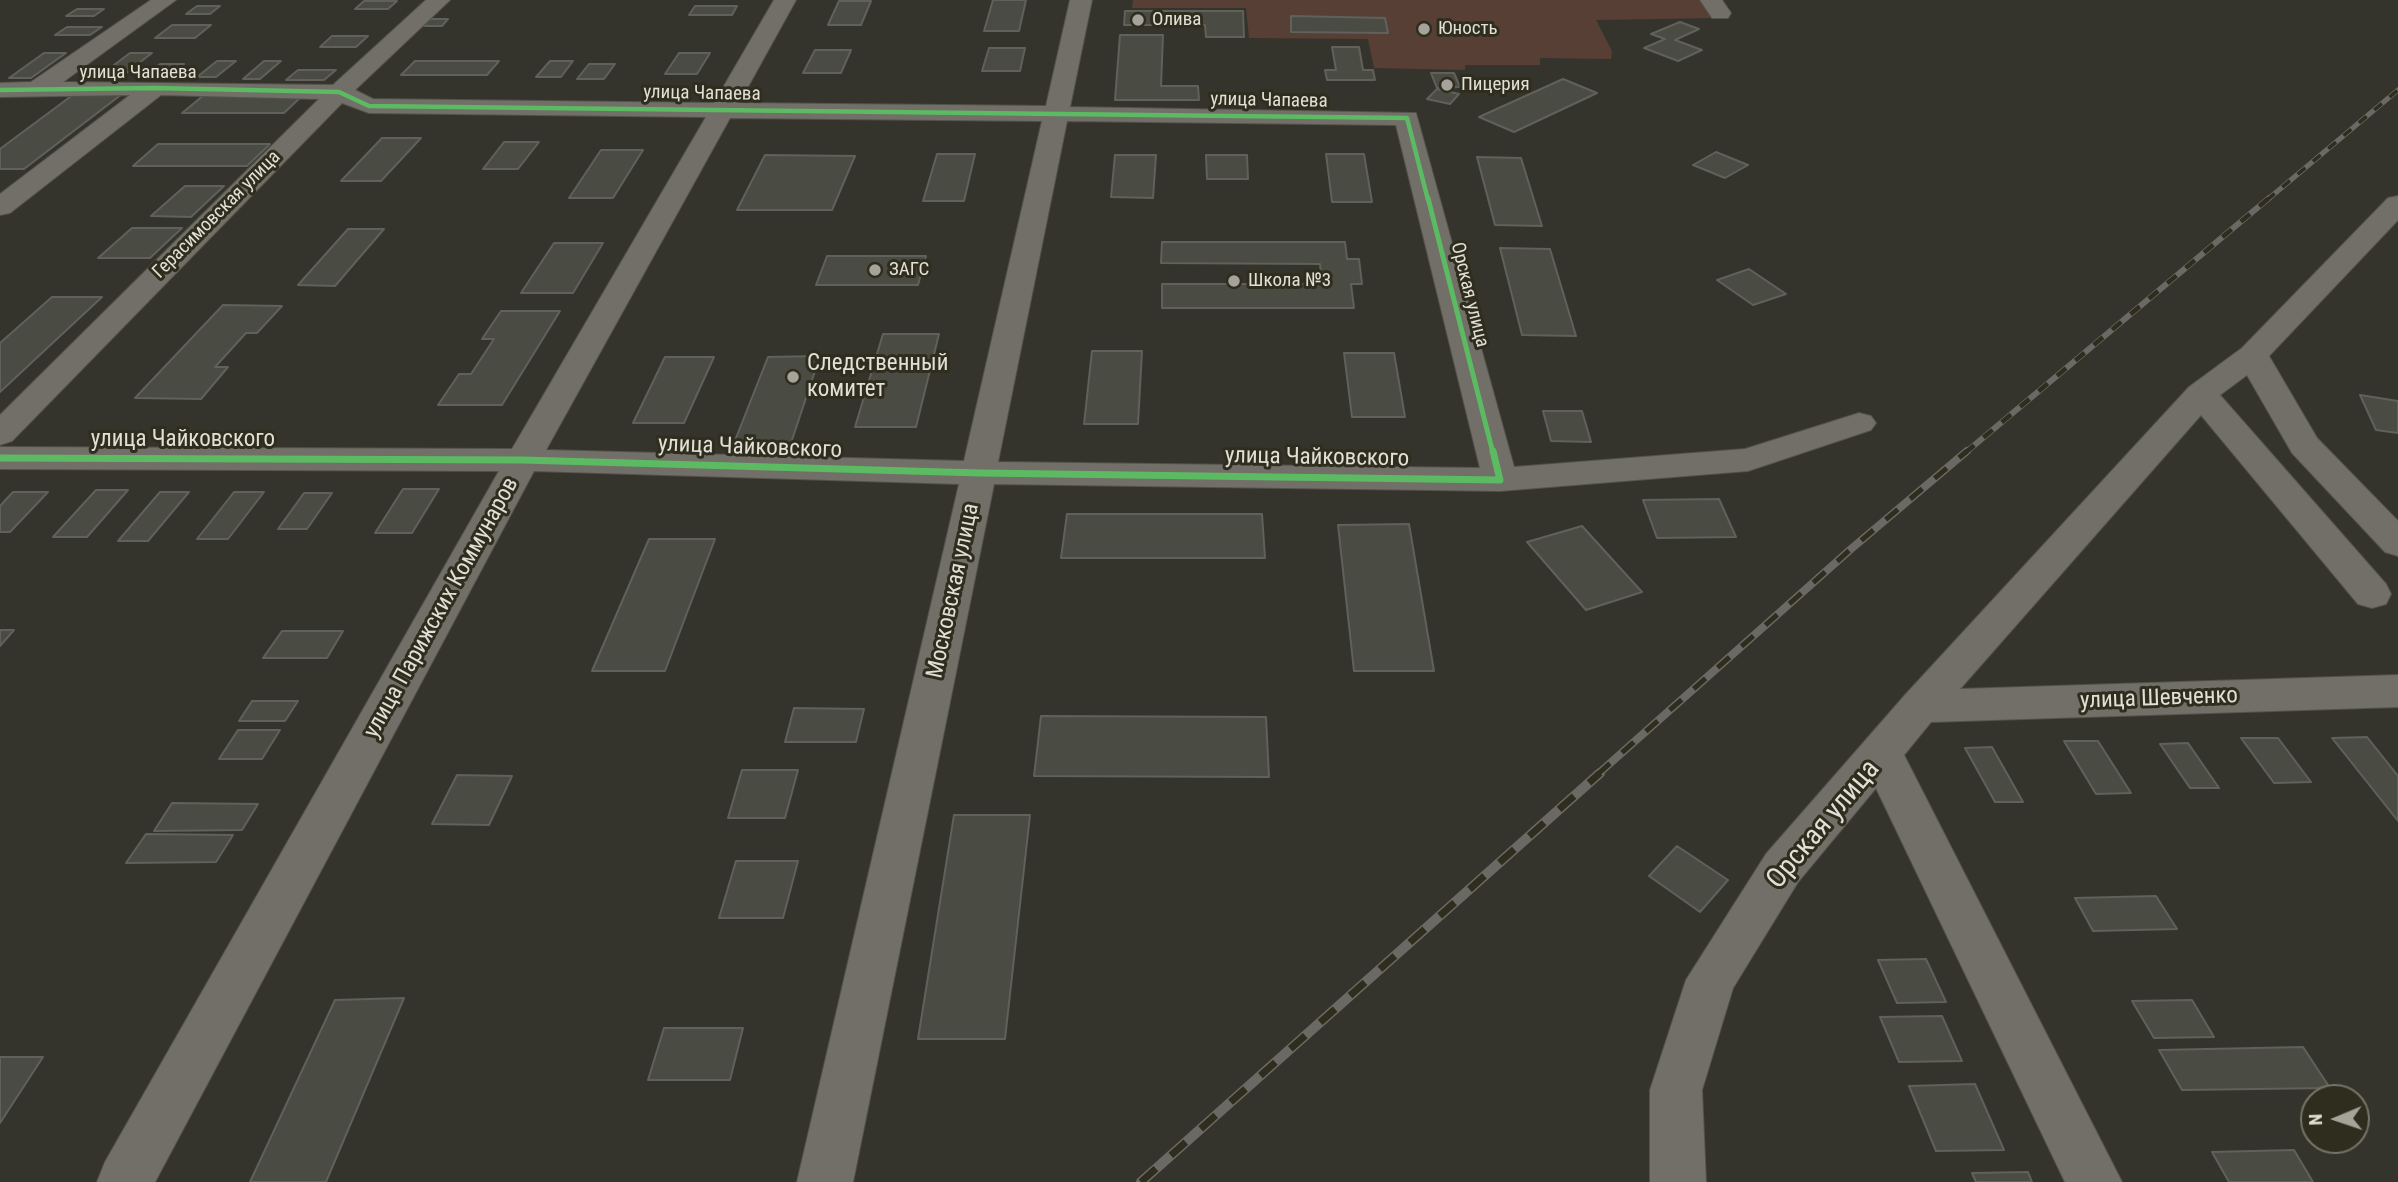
<!DOCTYPE html>
<meta charset="utf-8">
<style>
body{margin:0}
#map{position:relative;width:2398px;height:1182px;overflow:hidden;background:#35342c;font-family:"Roboto Condensed",sans-serif}
canvas{display:block}
.north{position:absolute;left:2300px;top:1084px;width:70px;height:70px;box-sizing:border-box;background:#2f2d1e;border:2px solid #767468;border-radius:50%;rotate:268deg;font-size:19px;font-weight:700;line-height:28px;text-align:center;color:#e1dfd6}
.north::after{content:'';display:block;margin:auto;width:24px;height:32px;background:#a5a39a;clip-path:polygon(50% 0,100% 100%,50% 72%,0 100%)}
</style>
<div id="map">
<canvas width="2398" height="1182"></canvas>
<div class="north">N</div>
</div>
<script>
const c = document.querySelector('canvas').getContext('2d');
c.lineJoin = 'round';
function fillPath(path, color) {
  c.fillStyle = color;
  c.fill(path, 'evenodd');
}
function trace(path, color, width, dash) {
  c.strokeStyle = color;
  c.lineWidth = width;
  c.lineCap = dash ? 'butt' : 'round';
  c.setLineDash(dash || []);
  c.stroke(path);
}
function write(font, color, halo, rows, align = 'center') {
  c.font = font + ' "Roboto Condensed",sans-serif';
  c.lineWidth = 6;
  c.setLineDash([]);
  c.textBaseline = 'middle';
  c.strokeStyle = halo;
  c.fillStyle = color;
  for (const [text, x, y, turn = 0] of rows) {
    c.save();
    c.translate(x, y);
    c.rotate((+turn || 0) * Math.PI / 180);
    c.textAlign = isNaN(turn) ? turn : align;
    if (halo) c.strokeText(text, 0, 0);
    c.fillText(text, 0, 0);
    c.restore();
  }
}
fillPath(new Path2D(`
 M1133 0H1702L1714 18 1596 20 1612 51 1611 59 1540 58V65H1465V70L1374 68 1368 39 1249 38 1246 8H1132Z`), '#573f36');
const building = new Path2D(`
 M993 0H1026L1019 31H984Z
 M364 1H397L388 9H355Z
 M839 1H871L861 25H828Z
 M197 6H220L210 14H186Z
 M695 6H737L732 15H689Z
 M77 9H104L94 16H66Z
 M1125 11H1243L1244 37H1206L1205 25H1124Z
 M1291 16 1385 18 1388 33 1291 32Z
 M430 19H448L442 26H423Z
 M1680 22 1699 29 1675 40 1702 50 1678 61 1644 48 1665 39 1651 34Z
 M172 25H211L195 38H155Z
 M67 27H102L90 35H55Z
 M1120 35H1163L1161 86H1198L1199 100H1115Z
 M332 36H368L356 47H320Z
 M1332 47H1359L1363 70H1373L1375 80H1327L1325 70H1336Z
 M989 48H1025L1020 71H982Z
 M815 50H851L841 73H803Z
 M44 53H66L31 78H9Z
 M130 53H152L121 77H98Z
 M679 53H710L697 74H665Z
 M217 61H236L216 77H197Z
 M264 61H281L260 79H243Z
 M415 61H499L487 75H401Z
 M550 61H573L561 77H536Z
 M160 64H184L168 77H144Z
 M589 64H615L604 79H577Z
 M298 70H336L324 80H286Z
 M1431 73H1454L1460 87 1437 88Z
 M1563 79 1597 93 1514 132 1479 117Z
 M1437 89 1459 94 1450 104 1427 99Z
 M78 91H126L24 169H0V149Z
 M204 95H303L284 113H182Z
 M382 138H421L381 181H341Z
 M504 142H539L518 169H483Z
 M158 144H270L247 166H133Z
 M601 150H643L613 198H569Z
 M1716 152 1748 165 1725 178 1693 165Z
 M937 154H975L964 201H923Z
 M1326 154H1364L1372 202H1332Z
 M765 155 855 156 832 210H737Z
 M1115 155H1156L1153 198 1111 197Z
 M1206 155H1247L1248 179H1207Z
 M1477 157 1521 158 1542 226 1495 225Z
 M185 186H224L191 217 151 216Z
 M132 228H182L150 258H98Z
 M348 229H384L335 286 298 285Z
 M1162 242H1345L1347 259H1359L1362 284H1351L1354 308H1162V284H1322L1320 264 1161 263Z
 M554 243H603L573 293H521Z
 M1500 248 1550 249 1576 336 1522 335Z
 M827 256H926L918 285H816Z
 M1749 269 1786 294 1753 305 1717 280Z
 M52 297H102L0 392V343Z
 M223 305 282 306 257 333H246L215 367H228L201 399 135 398Z
 M501 311H560L502 405H438L459 374H471L494 339H482Z
 M883 334H939L916 427H855Z
 M1092 351H1142L1138 424H1084Z
 M1344 353H1394L1405 417H1352Z
 M820 356 791 443H734L768 357Z
 M665 357H714L684 423H633Z
 M2360 395 2398 401V433L2376 430Z
 M1543 411H1582L1591 442 1551 441Z
 M403 489H439L412 533H375Z
 M96 490H128L87 537H53Z
 M13 492H48L10 532H0V506Z
 M160 492H189L148 541H118Z
 M234 492H264L228 539H197Z
 M304 493H332L307 529H278Z
 M1719 499 1736 537 1657 538 1643 500Z
 M1067 514H1262L1265 558H1061Z
 M1409 524 1434 671H1354L1338 525Z
 M1582 526 1642 592 1586 610 1527 542Z
 M649 539H715L665 671H592Z
 M0 630H14L0 646Z
 M282 631H343L327 658H263Z
 M252 701H298L285 721H239Z
 M794 708 864 709 856 742H785Z
 M1041 716 1266 717 1269 777 1034 776Z
 M238 730H280L262 759H219Z
 M2367 737 2398 776V821L2332 738Z
 M2241 738H2278L2311 782 2274 783Z
 M2064 741H2098L2131 793 2096 794Z
 M2188 743 2219 788H2190L2160 744Z
 M1992 747 2023 802H1995L1965 748Z
 M742 770H798L785 818H728Z
 M457 775 512 776 489 825 432 824Z
 M172 803 258 804 242 830 154 831Z
 M954 815H1030L1005 1039H918Z
 M146 834 233 835 216 862 126 863Z
 M1677 846 1728 880 1700 912 1649 876Z
 M736 861H798L783 918H719Z
 M2156 896 2177 929 2093 931 2075 898Z
 M1926 959 1946 1002 1897 1003 1878 960Z
 M404 998 326 1182H250L335 1000Z
 M2192 1000 2214 1037 2154 1038 2132 1001Z
 M1942 1016 1962 1061 1899 1062 1880 1017Z
 M664 1028H743L730 1080H648Z
 M2303 1047 2330 1088 2182 1090 2159 1050Z
 M0 1057H43L0 1123Z
 M1975 1084 2004 1150 1936 1151 1909 1086Z
 M2294 1150 2313 1182H2229L2212 1152Z
 M2028 1172 2032 1182H1976L1972 1173Z`);
fillPath(building, '#4a4c43');
trace(building, '#5f615a', 2);
const minor = new Path2D(`
 M151 0H176L63 82 333 85 426 0H450L355 90 373 99 714 103 774 0H796L739 103 1046 106 1070 0H1092L1070 107 1416 113 1514 467 1745 449 1859 413 1871 416 1876 423 1871 430 1748 471 1500 491 994 484 853 1182H797L959 484 534 471 155 1182H97L105 1162 499 471 0 469V447L512 449 706 117 369 113 342 103 12 441 0 445V415L319 99 161 95 10 213 0 215V194L130 95 0 97V83L31 82ZM730 118 1042 121 964 461 546 450ZM1067 121 1396 125 1480 468 998 462Z
 M1700 0H1722L1731 13 1728 18H1712Z
 M2398 196V220L2269 356 2317 438 2398 521V556L2385 552 2292 453 2247 375 2220 395 2386 584 2391 594 2386 604 2372 608 2358 604 2201 415 1960 689 2398 675V707L1931 722 1904 755 2122 1182H2065L1876 788 1798 882 1733 988 1702 1090 1706 1182H1650V1090L1686 980 1766 854 1905 695 2189 387 2242 348 2388 198Z`);
trace(minor, '#53524b', 2);
fillPath(minor, '#716f68');
const railFar3 = new Path2D(`
 M2267 200 2398 90`);
const railFar2 = new Path2D(`
 M1965 453 2269 198`);
const railFar1 = new Path2D(`
 M1598 774 1851 549 1967 451`);
const rail = new Path2D(`
 M1141 1182 1600 773`);
trace(railFar3, '#6b6963', 5);
trace(railFar2, '#6b6963', 6);
trace(railFar1, '#6b6963', 8);
trace(rail, '#6b6963', 10);
trace(railFar3, '#2f2d1e', 3.5, [10]);
trace(railFar2, '#2f2d1e', 4.5, [12]);
trace(railFar1, '#2f2d1e', 5, [16]);
trace(rail, '#2f2d1e', 7, [20]);
trace(new Path2D(`
 M0 90 155 88 339 92 369 106 1407 118 1428 200`), '#5cba63', 4.5);
trace(new Path2D(`
 M1428 198 1493 453`), '#5cba63', 5);
trace(new Path2D(`
 M0 458 523 460 980 473 1500 480 1493 451`), '#5cba63', 7);
for (const [x, y, r, color] of [
 [1138,20,7,"#a5a39a"],
 [1424,29,7,"#a5a39a"],
 [1447,85,7,"#a5a39a"],
 [875,270,7,"#a5a39a"],
 [1234,281,7,"#a5a39a"],
 [793,377,7,"#a5a39a"]
]) {
  const dot = new Path2D();
  dot.arc(x, y, r, 0, 2 * Math.PI);
  c.fillStyle = color;
  c.fill(dot);
  trace(dot, '#2f2d1e', 2.5);
}
write('19px', '#e1dfd6', '#2f2d1e', [
 ["Олива",1152,20],
 ["Юность",1438,29],
 ["Пицерия",1461,85],
 ["ЗАГС",889,270],
 ["Школа №3",1248,281]
], 'left');
write('19px', '#e1dfd6', '#2f2d1e', [
 ["улица Чапаева",138,73],
 ["улица Чапаева",702,94,1],
 ["улица Чапаева",1269,101,1],
 ["Герасимовская улица",217,215,-45],
 ["Орская улица",1469,295,76]
]);
write('23px', '#e1dfd6', '#2f2d1e', [
 ["Следственный",807,364],
 ["комитет",807,390]
], 'left');
write('23px', '#e1dfd6', '#2f2d1e', [
 ["улица Чайковского",183,440],
 ["улица Чайковского",750,448,2],
 ["улица Чайковского",1317,458,1],
 ["Московская улица",954,591,-78],
 ["улица Парижских Коммунаров",442,608,-61],
 ["улица Шевченко",2159,699,-2]
]);
write('28px', '#e1dfd6', '#2f2d1e', [
 ["Орская улица",1824,825,-50]
]);
</script>
